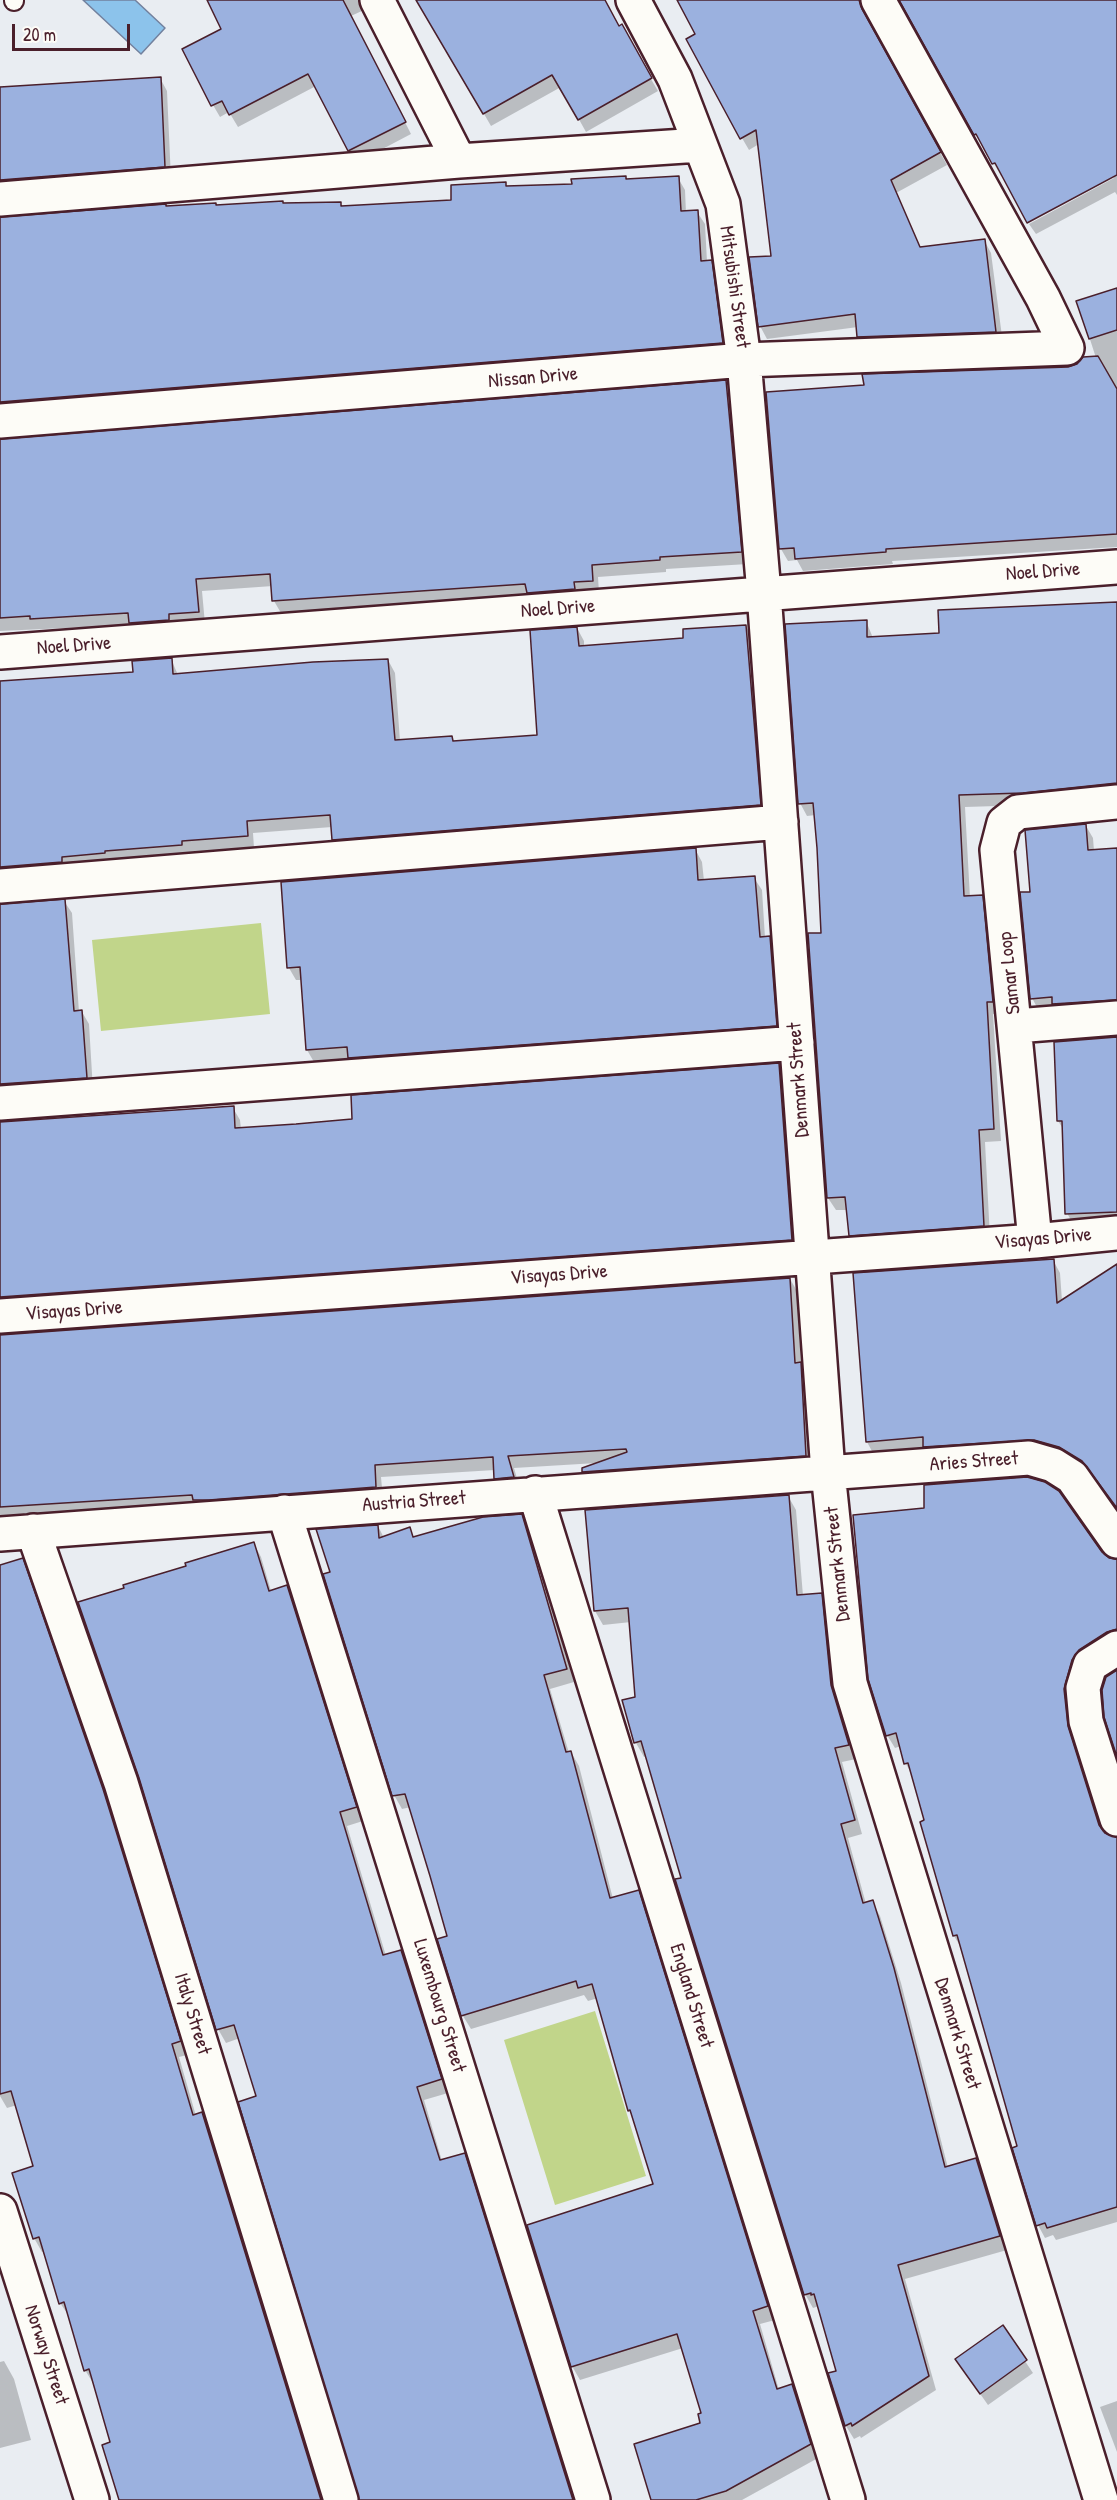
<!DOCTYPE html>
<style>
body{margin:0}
#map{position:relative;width:1117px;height:2500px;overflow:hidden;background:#e9edf2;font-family:"Patrick Hand",sans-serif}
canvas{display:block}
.scale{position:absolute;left:12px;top:24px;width:118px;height:27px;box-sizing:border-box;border:3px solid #4a1f2b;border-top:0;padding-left:8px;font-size:18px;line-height:21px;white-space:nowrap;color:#4a1f2b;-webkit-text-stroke:4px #fdfcf7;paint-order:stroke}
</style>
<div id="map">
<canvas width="1117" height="2500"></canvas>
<div class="scale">20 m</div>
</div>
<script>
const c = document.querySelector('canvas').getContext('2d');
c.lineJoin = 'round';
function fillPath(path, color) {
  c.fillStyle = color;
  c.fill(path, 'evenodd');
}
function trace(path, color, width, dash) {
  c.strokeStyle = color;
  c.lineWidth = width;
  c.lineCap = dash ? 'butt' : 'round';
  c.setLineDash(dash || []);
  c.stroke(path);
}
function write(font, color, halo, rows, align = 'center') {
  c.font = font + ' "Patrick Hand",sans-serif';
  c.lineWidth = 5;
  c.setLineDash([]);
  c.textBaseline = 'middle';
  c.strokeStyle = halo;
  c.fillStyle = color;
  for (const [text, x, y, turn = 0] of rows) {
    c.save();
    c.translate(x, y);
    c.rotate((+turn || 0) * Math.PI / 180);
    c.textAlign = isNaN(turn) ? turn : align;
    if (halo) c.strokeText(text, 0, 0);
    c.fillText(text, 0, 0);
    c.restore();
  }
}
fillPath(new Path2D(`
 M261 923 270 1014 101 1031 92 940Z
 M595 2011 646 2176 555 2205 504 2040Z`), '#c1d58a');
const water = new Path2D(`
 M83 0H135L165 28 141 54Z`);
fillPath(water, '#8cc3eb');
trace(water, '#72819e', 1.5);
fillPath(new Path2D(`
 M208 0H370L366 9 351 16 411 134 356 163 316 86 238 127 229 112 220 117 213 105 223 29Z
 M418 0H604L658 91 586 132 561 87 491 126Z
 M679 0H872L868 4 866 14 868 23 947 165 896 193 921 249 984 240 991 253 1003 344 866 349 859 337 858 327 767 339 760 326 773 257 759 144 749 150 742 138 697 35Z
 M900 0H1117V195L1115 192 1036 234 1029 224 1114 178 1113 175 1001 176Z
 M160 78 167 91 171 179 0 194V86L3 88Z
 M678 178 685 190 686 213 697 212 705 224 707 262H711L718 274 729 355 0 416V219L167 207 340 203 343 207 453 202 505 184 507 187 573 185Z
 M1117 289V547L892 561 893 564 803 571 797 560 788 561 781 549 1068 368 1096 358 1078 302Z
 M725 382 732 394 748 564 666 569V572L598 577 599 593 281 613 274 601 273 586 202 591 205 624 138 635 132 625 0 631V441Z
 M1117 603V796L1030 805 965 807 970 898 982 897 989 909 999 1014H993L1001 1141 985 1142 990 1238 857 1248 850 1235 848 1210H836L828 1198 822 934 816 815 807 816 800 803 866 621 873 638 940 635Z
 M577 628 584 641V647L685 639 684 631 747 628 754 640 767 817 340 852 333 840 332 827 253 833 254 848 188 853 189 857 0 881V683L134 674 171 659 178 675 388 660 395 673 400 741 451 738 454 743 539 736Z
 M1086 826 1093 838 1094 851 1117 849V1012L1039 1011 1032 998 1031 893Z
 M695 849 702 862 704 881 754 878 762 890 765 938H769L776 950 783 1038 356 1070 350 1059 314 1062 307 1050 303 980H296L289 968Z
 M64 901 72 913 79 1012H82L89 1024 93 1090 0 1098V906Z
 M1117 1038V1224L1074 1226 1067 1213 1064 1130 1058 1121Z
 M779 1065 786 1077 798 1252 0 1311V1123L233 1108 240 1120 241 1129 354 1120Z
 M1053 1260 1060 1273 1062 1301 1117 1265V1508L1096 1479 1067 1460 874 1455 867 1442 854 1274Z
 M790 1279 797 1291 801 1365 807 1376 812 1468 591 1484 584 1472 597 1463 514 1468 520 1489 502 1491 495 1478V1470L381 1477 383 1499 0 1522V1336Z
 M788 1496 796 1510 803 1596 821 1594 829 1608 856 1759 842 1762 862 1834 848 1838 866 1904 872 1902 880 1916 901 1983 948 2168 976 2160 984 2174 1007 2250 905 2279 936 2390 861 2438 860 2436 854 2439 846 2426 830 2374 838 2372 819 2306 813 2308 805 2294 647 1756 644 1757 636 1743 624 1701 637 1698 631 1622 603 1625 595 1611 587 1511Z
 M521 1516 529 1530 574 1682 550 1689 569 1753 571 1752 579 1766 613 1899 638 1892 646 1905 775 2320 760 2324 779 2390 792 2386 800 2400 818 2458 742 2500H653L702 2424 703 2414 683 2348 580 2380 572 2366 655 2185 634 2119 629 2110 598 1998 588 2001 584 1995 471 2029 463 2016 439 1940 449 1937 411 1807 402 1809 394 1795 378 1526 384 1538 409 1529 414 1538Z
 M254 1544 261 1557 271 1591 286 1587 294 1600 363 1821 347 1826 386 1956 401 1951 408 1965 448 2093 424 2100 442 2161 464 2155 472 2168 575 2500H361L258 2097 240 2038 226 2043 218 2029 126 1590Z
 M1101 1553 1108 1559 1117 1561V1644L1071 1703 1075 1741 1104 1834 1117 1839V2222L1056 2240 1053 2235 1045 2238 1038 2225 1019 2147 962 1949 954 1936 913 1776 906 1764 901 1746 895 1748 887 1735Z
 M22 1560 30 1574 110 1804 187 2055 179 2057 196 2116 202 2114 210 2128 324 2500H120L112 2443 93 2383 85 2370 69 2316 60 2303 45 2251 42 2252 34 2238 35 2167 17 2105 7 2108 0 2096V1567Z
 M1002 2327 1033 2373 988 2405 964 2371Z
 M4 2361 14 2379 31 2440 0 2448V2362Z
 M1117 2401V2452L1100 2407Z`), '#0003');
const building = new Path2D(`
 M207 0H343L406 122 348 151 308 74 229 115 222 101 211 106 182 49 221 29Z
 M416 0H605L619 26 622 24 652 78 578 120 552 75 483 114Z
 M677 0H859L862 9 941 152 891 180 920 247 985 239 996 332 857 337 855 314 758 327 749 257 771 256 756 130 740 139 686 39 695 34Z
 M899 0H1117V175L1027 223 995 163 992 164 976 134 974 135Z
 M161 77 165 167 0 180V87Z
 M626 176V179L679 176 681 211 698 210 701 261 712 260 723 343 0 402V217L166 204V206L216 203V205L283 201V203L341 202V206L451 200V185L506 182V186L572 184 571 179Z
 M1117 288V330L1089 339 1076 301Z
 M1098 356 1117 389V534L886 549V552L795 559 794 548 779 549 766 392 864 385 862 374 1068 367 1077 364 1083 357Z
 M726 380 742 552 660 557V560L592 565 593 581 574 582 575 589 527 593 525 584 272 601 270 574 196 579 199 612 169 614V620L129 623 128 613 30 619V616L0 618V439Z
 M1117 602V783L1023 793 959 795 964 896 983 895 993 1002H987L994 1129 979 1130 984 1226 849 1236 845 1197 827 1198 808 933H821L817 848 813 803 798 804 785 624 867 620V637L939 633 938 610Z
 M746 625 761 805 332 840 330 815 247 821 248 836 182 841V845L105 851V853L62 857V862L0 867V681L133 672 132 661 172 658 173 674 313 662 388 659 395 740 452 736 453 741 537 735 530 630 577 627 579 646 683 638V629Z
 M1086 824 1088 850 1117 848V1000L1052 1004V997L1030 999 1020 892H1030L1025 830Z
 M696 848 698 880 755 876 760 937 770 936 777 1026 348 1058 347 1047 306 1050 300 967 287 968 281 882Z
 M65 899 74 1011 82 1010 87 1078 0 1084V904Z
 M1117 1037V1212L1065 1214 1062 1121H1057L1054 1042Z
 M779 1063 792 1240 0 1297V1122L234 1106 235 1128 296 1124 352 1119 351 1095Z
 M1054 1259 1057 1303 1117 1264V1508L1082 1461 1059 1447 1034 1440 923 1447V1437L866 1442 853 1273Z
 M790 1278 795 1363 801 1362 806 1456 582 1472V1468L627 1452 626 1449 508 1456 514 1477 494 1479 493 1457 375 1465 376 1487 209 1500H193L192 1495 0 1507V1335Z
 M1027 1477 1045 1482 1059 1491 1102 1552 1109 1558 1117 1559V1629L1107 1632 1079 1650 1072 1660 1064 1689 1068 1726 1099 1825 1105 1833 1117 1837V2207L1047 2228 1045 2223 1036 2226 1012 2148 1017 2146 957 1935 953 1936 920 1822 924 1820 908 1763 904 1764 896 1733 886 1736 868 1679 853 1515 924 1508V1485Z
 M789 1495 797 1595 822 1593 831 1685 849 1745 835 1748 855 1820 841 1824 863 1903 873 1900 894 1968 945 2167 976 2158 1000 2236 898 2265 929 2376 852 2426 851 2423 845 2426 828 2373 836 2371 814 2294 811 2295V2293L804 2295 675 1879 681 1878 641 1741 634 1743 622 1700 635 1697 628 1608 594 1611 585 1510Z
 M522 1514 567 1669 544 1675 566 1752 571 1751 610 1898 639 1890 768 2306 753 2311 777 2389 792 2384 811 2444 726 2491 696 2500H651L634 2444 700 2423 698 2414 701 2413 677 2334 571 2367 527 2225 653 2184 630 2110 628 2111 592 1984 578 1988 576 1981 461 2016 437 1939 447 1936 430 1876 405 1794 392 1796 323 1574 330 1572 316 1529 378 1525 379 1538 410 1527 413 1537 483 1517Z
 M254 1542 269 1591 287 1585 357 1807 340 1812 383 1955 401 1950 442 2079 417 2087 440 2160 465 2153 573 2500H359L238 2102 256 2096 234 2025 216 2030 139 1778 78 1602 124 1588 123 1585 186 1566 185 1563Z
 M23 1558 103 1789 181 2041 172 2044 193 2115 202 2112 321 2500H119L102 2445 110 2442 89 2369 84 2371 64 2302 59 2304 39 2237 33 2239 12 2173 33 2166 11 2091 0 2094V1565Z
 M1117 1670V1757L1104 1717 1102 1690 1106 1677Z
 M1003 2325 1027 2360 980 2394 955 2359Z`);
fillPath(building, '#9bb1df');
trace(building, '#4a1f2b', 1.5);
const service = new Path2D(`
 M14 1V0`);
const minor = new Path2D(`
 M377 0 459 161
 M633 0 675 79 723 204 744 360 764 593 828 1472 850 1683 1101 2500
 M0 199 459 161 700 145
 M0 421 744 360 1067 348 1043 298 878 0
 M0 652 1117 567
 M0 886 781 822
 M1016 1026 1117 1018
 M0 1103 797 1043
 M1035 1241 997 850 1004 823 1018 812 1117 802
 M0 1316 1035 1241 1117 1233
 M535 1493 848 2500
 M284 1512 593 2500
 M33 1531 121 1783 341 2500
 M0 1534 1029 1458 1053 1465 1072 1477 1117 1541
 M1117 1648 1090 1665 1083 1688 1086 1721 1117 1819
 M0 2211 92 2500`);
trace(service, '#4a1f2b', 22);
trace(minor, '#4a1f2b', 38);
trace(service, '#fdfcf7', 18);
trace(minor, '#fdfcf7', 33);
write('20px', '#4a1f2b', '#fdfcf7', [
 ["Mitsubishi Street",734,287,82],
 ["Nissan Drive",533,378,-5],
 ["Noel Drive",1043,572,-4],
 ["Noel Drive",558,609,-4],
 ["Noel Drive",74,646,-4],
 ["Samar Loop",1010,973,-96],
 ["Denmark Street",799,1080,-94],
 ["Visayas Drive",1043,1239,-5],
 ["Visayas Drive",559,1275,-4],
 ["Visayas Drive",74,1311,-4],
 ["Aries Street",974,1462,-4],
 ["Austria Street",414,1502,-4],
 ["Denmark Street",838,1564,-96],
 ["England Street",691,1996,73],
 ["Luxembourg Street",439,2006,73],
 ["Italy Street",192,2014,73],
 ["Denmark Street",957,2034,73],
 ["Norway Street",46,2355,72]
]);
</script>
